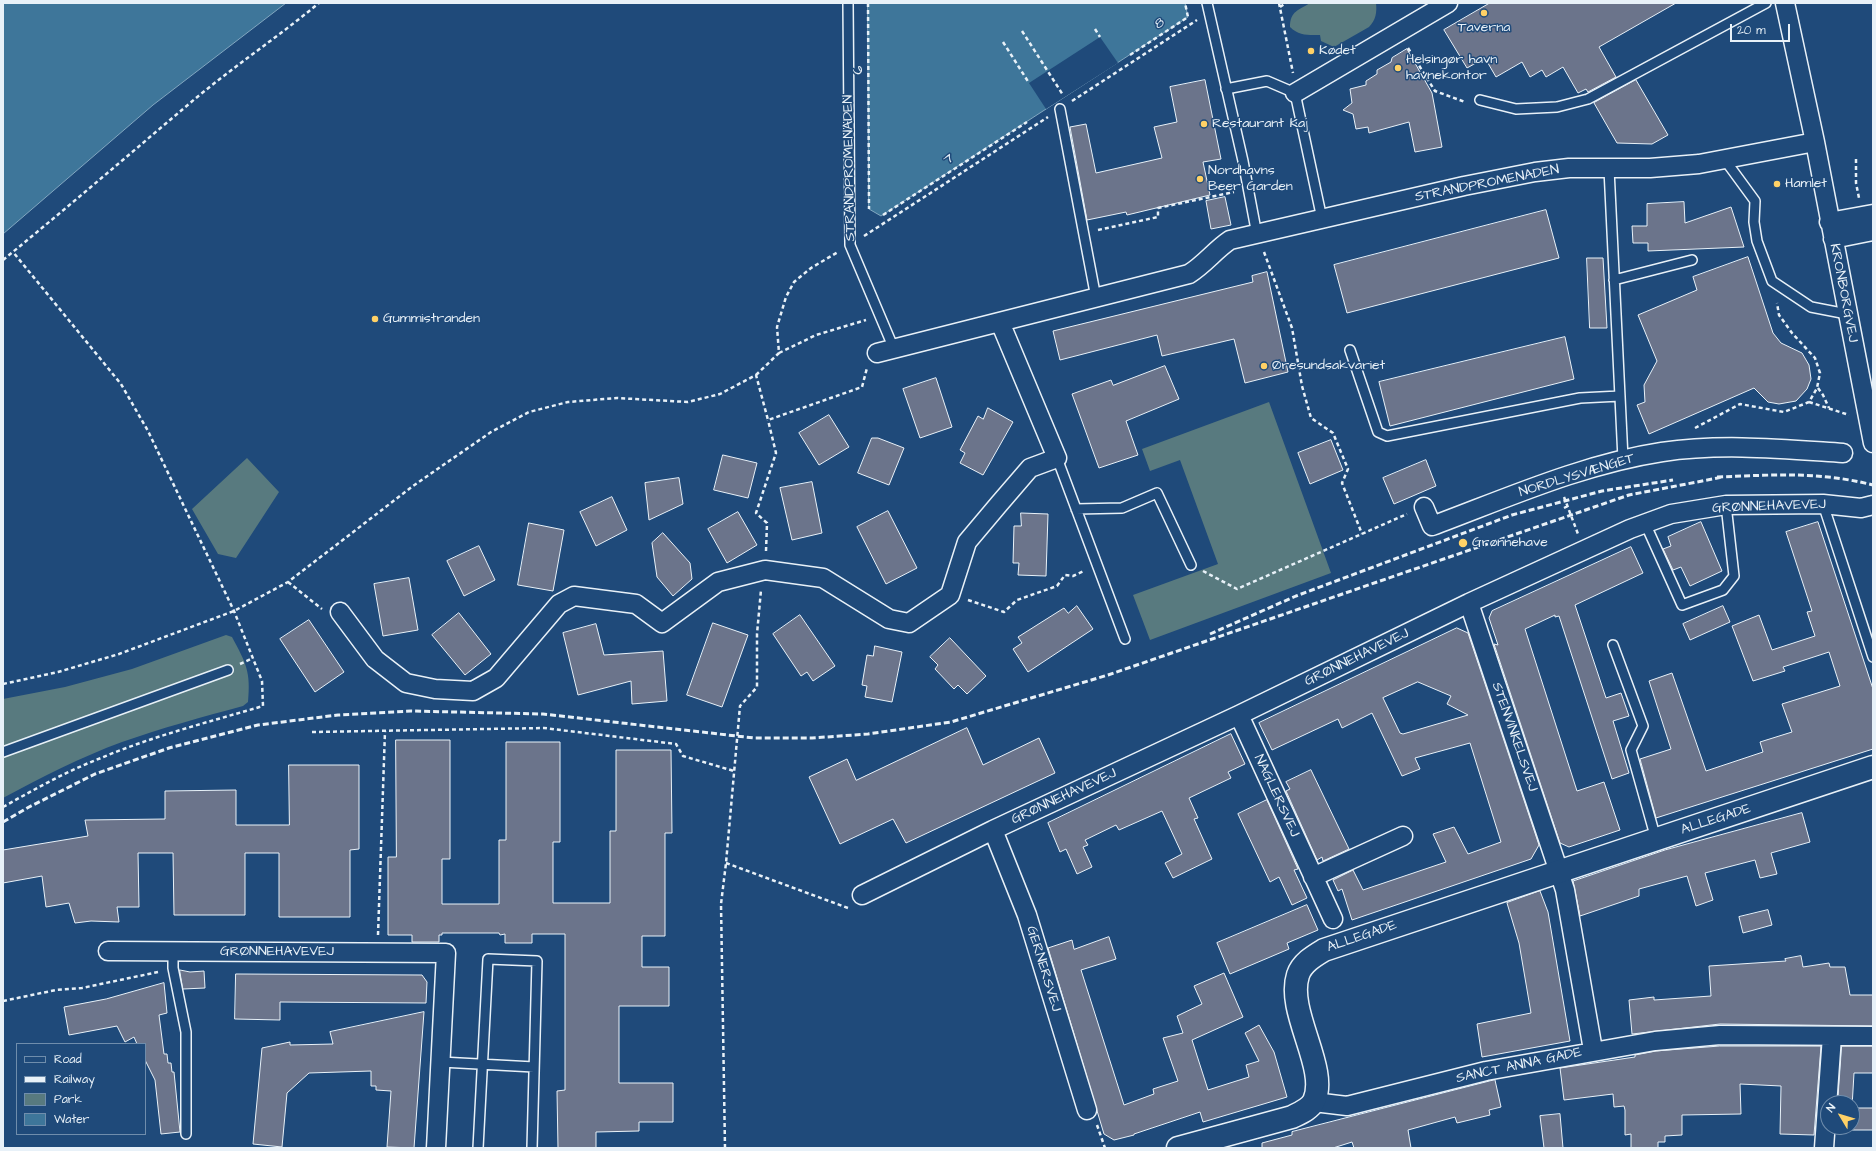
<!DOCTYPE html>
<html>
<head>
<meta charset="utf-8">
<style>
  body { margin:0 }
  #map { position:relative; width:1876px; height:1151px; overflow:hidden; background:#1f4a7a; font-family:"Architects Daughter",sans-serif }
  canvas { display:block }
  .frame { position:absolute; inset:0; border:4px solid #e8f1f8; pointer-events:none }
  .legend { position:absolute; left:16px; top:1043px; width:130px; height:92px; box-sizing:border-box; background:#1f4a7a; border:1px solid #6f8dac; margin:0; padding:5px 7px; list-style:none; font-size:12px; color:#e8f1f8 }
  .legend li { display:flex; align-items:center; gap:8px; height:20px }
  .legend b { width:20px; border:1px solid #6f8dac }
  .north { position:absolute; left:1820px; top:1095px; width:40px; height:40px; box-sizing:border-box; background:#1f4a7a; border:1px solid #6f8dac; border-radius:50%; rotate:308deg; font-size:11px; font-weight:700; line-height:16px; text-align:center; color:#e8f1f8 }
  .north::after { content:''; display:block; margin:auto; width:14px; height:18px; background:#ffd166; clip-path:polygon(50% 0,100% 100%,50% 72%,0 100%) }
  .scale { position:absolute; left:1730px; top:24px; width:60px; height:18px; box-sizing:border-box; border:2px solid #e8f1f8; border-top:0; padding-left:5px; font-size:12px; line-height:14px; white-space:nowrap; color:#e8f1f8; -webkit-text-stroke:3px #1f4a7a; paint-order:stroke }
</style>
</head>
<body>
<div id="map">
<canvas width="1876" height="1151"></canvas>
<div class="frame"></div>
<ul class="legend">
<li><b style="height:5px;background:#1f4a7a"></b>Road</li>
<li><b style="height:5px;background:#e8f1f8"></b>Railway</li>
<li><b style="height:11px;background:#587a7f"></b>Park</li>
<li><b style="height:11px;background:#3e769a"></b>Water</li>
</ul>
<div class="north">N</div>
<div class="scale">20 m</div>
</div>
<script>
const c = document.querySelector('canvas').getContext('2d');
c.lineJoin = 'round';
function paint(path, color) { c.fillStyle = color; c.fill(path, 'evenodd'); }
function strokePath(path, color, width, dash) { c.strokeStyle = color; c.lineWidth = width; c.lineCap = dash ? 'butt' : 'round'; c.setLineDash(dash || []); c.stroke(path); }
function write(font, color, halo, rows, align = 'center') {
  c.font = font + ' "Architects Daughter",sans-serif'; c.lineWidth = 3; c.setLineDash([]); c.textBaseline = 'middle'; c.strokeStyle = halo; c.fillStyle = color; for (const [text, x, y, turn = 0] of rows) {
    c.save(); c.translate(x, y); c.rotate((+turn || 0) * Math.PI / 180); c.textAlign = isNaN(turn) ? turn : align; if (halo) c.strokeText(text, 0, 0); c.fillText(text, 0, 0); c.restore();
  }
}
paint(new Path2D(`
  M 1310,3 L 1376,3 C 1377,12 1376,20 1369,27 L 1334,47 L 1321,41 L 1320,35 C 1308,35 1299,36 1290,27 C 1290,11 1299,10 1310,3 Z
  M 1269,402 L 1331,573 L 1150,640 L 1133,595 L 1218,564 L 1180,460 L 1150,471 L 1142,449 Z
  M 247,458 L 279,492 L 236,558 L 218,554 L 192,509 Z
  M 226,635 L 232,637 C 246,663 251,672 248,702 L 243,706 C 202,717 162,728 122,742 C 81,757 42,777 3,798 L 3,699 L 65,687 L 132,669 Z`), '#587a7f');
const water = new Path2D(`
  M 3,3 L 286,3 L 153,105 L 3,234 Z
  M 868,3 L 1185,3 L 1188,17 L 881,216 L 869,209 Z`);
paint(water, '#3e769a');
strokePath(water, '#82a7c0', 1);
paint(new Path2D(`
  M 1100,37 L 1118,63 L 1046,109 L 1029,83 Z`), '#1f4a7a');
const building = new Path2D(`
  M 1490,3 L 1676,3 L 1599,47 L 1616,77 L 1588,92 L 1586,89 L 1578,93 L 1563,67 L 1546,77 L 1542,70 L 1530,77 L 1522,62 L 1496,77 L 1485,58 L 1467,68 L 1444,30 Z
  M 1407,49 L 1432,93 L 1442,147 L 1415,152 L 1409,122 L 1369,133 L 1368,127 L 1356,129 L 1353,114 L 1343,110 L 1352,103 L 1350,89 L 1366,85 L 1366,81 L 1377,74 L 1377,70 L 1391,62 L 1392,58 Z
  M 1205,80 L 1221,159 L 1203,162 L 1210,195 L 1127,215 L 1126,212 L 1087,220 L 1070,127 L 1086,124 L 1096,173 L 1162,158 L 1154,127 L 1177,122 L 1170,87 Z
  M 1636,80 L 1668,135 L 1652,144 L 1617,143 L 1594,103 Z
  M 1225,197 L 1231,225 L 1211,229 L 1206,201 Z
  M 1684,202 L 1685,223 L 1731,207 L 1744,247 L 1648,251 L 1648,243 L 1633,243 L 1632,226 L 1647,226 L 1647,204 Z
  M 1546,210 L 1559,258 L 1347,313 L 1334,265 Z
  M 1748,257 L 1773,333 L 1781,343 L 1802,353 L 1809,365 L 1811,379 L 1807,389 L 1796,401 L 1779,404 L 1768,402 L 1754,388 L 1649,434 L 1637,405 L 1645,402 L 1644,385 L 1657,361 L 1638,315 L 1697,290 L 1693,277 Z
  M 1587,258 L 1603,258 L 1607,328 L 1590,328 Z
  M 1267,272 L 1288,372 L 1245,383 L 1234,339 L 1162,356 L 1157,335 L 1060,360 L 1053,331 L 1253,282 L 1252,276 Z
  M 1565,337 L 1574,379 L 1390,426 L 1379,382 Z
  M 1165,366 L 1179,399 L 1126,421 L 1138,455 L 1099,468 L 1072,394 L 1111,380 L 1113,385 Z
  M 936,378 L 952,427 L 920,438 L 903,389 Z
  M 988,408 L 1013,422 L 983,475 L 960,463 L 965,453 L 960,450 L 978,416 L 983,419 Z
  M 829,415 L 849,447 L 819,465 L 799,433 Z
  M 872,438 L 878,438 L 904,448 L 889,485 L 858,473 Z
  M 1331,440 L 1343,470 L 1310,484 L 1298,453 Z
  M 723,455 L 757,463 L 748,498 L 714,490 Z
  M 1426,460 L 1436,486 L 1394,504 L 1383,478 Z
  M 679,478 L 683,504 L 649,520 L 645,483 Z
  M 812,482 L 822,533 L 792,540 L 780,488 Z
  M 612,497 L 627,530 L 596,546 L 580,512 Z
  M 888,511 L 917,568 L 886,584 L 857,527 Z
  M 738,512 L 757,545 L 727,563 L 708,529 Z
  M 1021,513 L 1048,514 L 1046,576 L 1018,575 L 1019,563 L 1013,563 L 1014,526 L 1021,526 Z
  M 1701,522 L 1722,571 L 1690,586 L 1681,567 L 1673,570 L 1663,549 L 1671,546 L 1668,537 Z
  M 1818,522 L 1873,689 L 1873,749 L 1656,818 L 1640,759 L 1671,749 L 1649,681 L 1672,673 L 1706,771 L 1763,752 L 1760,742 L 1792,732 L 1782,704 L 1840,686 L 1829,652 L 1783,667 L 1785,671 L 1753,681 L 1732,626 L 1759,615 L 1772,650 L 1815,636 L 1807,612 L 1812,611 L 1786,532 Z
  M 529,523 L 564,530 L 553,591 L 518,585 Z
  M 663,533 L 690,563 L 692,579 L 673,596 L 657,577 L 652,543 Z
  M 479,546 L 495,580 L 464,596 L 447,561 Z
  M 1631,547 L 1643,573 L 1575,605 L 1606,698 L 1621,693 L 1629,716 L 1613,721 L 1629,773 L 1612,779 L 1559,616 L 1555,617 L 1555,615 L 1525,629 L 1577,791 L 1604,782 L 1620,830 L 1569,847 L 1560,843 L 1494,644 L 1498,645 L 1489,618 L 1492,611 Z
  M 409,578 L 418,630 L 383,636 L 374,584 Z
  M 1077,606 L 1093,629 L 1028,672 L 1013,649 L 1022,643 L 1018,637 L 1064,608 L 1068,613 Z
  M 1723,606 L 1730,622 L 1690,640 L 1683,624 Z
  M 459,613 L 491,654 L 465,675 L 432,635 Z
  M 800,615 L 835,666 L 813,681 L 807,672 L 801,676 L 773,634 Z
  M 309,620 L 344,672 L 315,692 L 280,639 Z
  M 713,623 L 748,635 L 722,707 L 687,695 Z
  M 596,624 L 604,655 L 663,651 L 667,701 L 632,704 L 631,681 L 578,695 L 563,633 Z
  M 1457,628 L 1468,633 L 1539,845 L 1531,859 L 1352,920 L 1342,889 L 1338,891 L 1333,880 L 1353,870 L 1363,890 L 1446,862 L 1433,834 L 1454,827 L 1468,854 L 1501,842 L 1470,743 L 1415,758 L 1420,769 L 1402,776 L 1372,713 L 1342,728 L 1338,719 L 1272,750 L 1259,723 ZM 1418,682 L 1451,696 L 1447,704 L 1468,715 L 1403,734 L 1400,733 L 1383,698 Z
  M 950,638 L 986,676 L 967,694 L 958,685 L 954,689 L 935,669 L 938,665 L 930,657 Z
  M 875,646 L 902,652 L 892,702 L 865,697 L 867,686 L 862,685 L 867,655 L 873,656 Z
  M 967,728 L 983,765 L 1039,738 L 1055,773 L 906,843 L 893,819 L 840,844 L 809,777 L 847,759 L 856,780 Z
  M 1231,734 L 1245,764 L 1228,772 L 1231,778 L 1189,798 L 1198,818 L 1194,819 L 1212,859 L 1173,878 L 1165,863 L 1182,854 L 1162,811 L 1119,830 L 1116,825 L 1085,840 L 1088,845 L 1083,847 L 1092,867 L 1077,874 L 1066,849 L 1060,852 L 1048,823 Z
  M 396,740 L 450,740 L 450,859 L 442,859 L 442,904 L 499,904 L 499,840 L 506,840 L 506,742 L 560,742 L 560,842 L 553,842 L 553,903 L 610,903 L 610,831 L 616,831 L 616,750 L 671,750 L 672,833 L 665,833 L 665,936 L 642,936 L 642,967 L 669,967 L 669,1006 L 619,1006 L 619,1083 L 673,1083 L 673,1122 L 639,1122 L 639,1131 L 596,1132 L 596,1148 L 558,1148 L 557,1091 L 565,1090 L 565,934 L 532,934 L 532,943 L 505,943 L 505,934 L 500,935 L 499,933 L 442,933 L 442,935 L 439,935 L 439,942 L 412,942 L 412,935 L 388,935 L 388,857 L 396,857 Z
  M 289,765 L 359,765 L 359,849 L 350,850 L 350,917 L 279,917 L 279,853 L 245,853 L 245,915 L 174,915 L 173,853 L 138,853 L 139,907 L 117,907 L 119,922 L 91,921 L 75,923 L 69,903 L 46,907 L 42,876 L 3,883 L 3,850 L 88,836 L 85,820 L 165,819 L 165,791 L 236,790 L 236,825 L 289,825 Z
  M 1311,770 L 1349,849 L 1323,861 L 1322,857 L 1317,860 L 1286,791 L 1290,789 L 1286,782 Z
  M 1267,800 L 1298,869 L 1294,870 L 1307,898 L 1292,905 L 1279,877 L 1270,882 L 1238,814 Z
  M 1802,813 L 1810,842 L 1771,853 L 1777,874 L 1760,878 L 1755,860 L 1705,873 L 1713,900 L 1696,906 L 1687,876 L 1639,889 L 1639,896 L 1580,916 L 1573,881 L 1665,850 Z
  M 1540,891 L 1548,912 L 1570,1041 L 1482,1057 L 1477,1024 L 1531,1013 L 1519,943 L 1507,903 Z
  M 1307,905 L 1318,930 L 1287,943 L 1289,949 L 1230,974 L 1217,943 Z
  M 1768,910 L 1772,925 L 1743,933 L 1739,917 Z
  M 1109,937 L 1116,959 L 1081,970 L 1124,1105 L 1154,1094 L 1153,1089 L 1178,1081 L 1163,1038 L 1183,1033 L 1177,1016 L 1202,1004 L 1194,986 L 1224,973 L 1243,1017 L 1192,1040 L 1208,1090 L 1249,1077 L 1246,1065 L 1259,1061 L 1245,1033 L 1259,1025 L 1274,1052 L 1287,1097 L 1203,1122 L 1200,1112 L 1134,1134 L 1134,1135 L 1114,1140 L 1104,1134 L 1048,948 L 1072,940 L 1074,949 Z
  M 1801,956 L 1803,967 L 1829,963 L 1830,967 L 1845,967 L 1850,995 L 1873,995 L 1873,1026 L 1720,1024 L 1632,1034 L 1629,1000 L 1654,997 L 1654,1000 L 1711,996 L 1709,966 L 1786,961 L 1785,959 Z
  M 180,970 L 190,972 L 204,971 L 205,988 L 183,989 Z
  M 236,974 L 422,975 L 427,982 L 426,1003 L 280,1002 L 280,1020 L 235,1019 Z
  M 164,983 L 167,1013 L 159,1015 L 164,1054 L 167,1054 L 168,1063 L 171,1063 L 172,1072 L 174,1072 L 180,1132 L 161,1134 L 155,1080 L 145,1060 L 145,1044 L 137,1044 L 134,1037 L 125,1042 L 117,1026 L 69,1035 L 64,1007 L 106,999 Z
  M 424,1012 L 414,1148 L 387,1147 L 391,1091 L 376,1090 L 376,1086 L 371,1086 L 371,1071 L 309,1073 L 287,1093 L 282,1147 L 253,1144 L 262,1048 L 290,1042 L 290,1045 L 333,1044 L 330,1032 Z
  M 1720,1046 L 1821,1046 L 1814,1135 L 1780,1134 L 1781,1086 L 1740,1084 L 1741,1114 L 1682,1115 L 1682,1135 L 1665,1136 L 1665,1142 L 1658,1142 L 1658,1148 L 1631,1148 L 1631,1134 L 1625,1135 L 1625,1110 L 1624,1106 L 1614,1107 L 1613,1094 L 1564,1100 L 1560,1068 L 1635,1057 L 1635,1055 L 1656,1051 Z
  M 1842,1046 L 1873,1046 L 1873,1073 L 1854,1073 L 1852,1107 L 1852,1103 L 1838,1103 Z
  M 1495,1080 L 1501,1107 L 1489,1110 L 1490,1115 L 1457,1123 L 1455,1117 L 1408,1130 L 1411,1148 L 1354,1148 L 1352,1142 L 1333,1148 L 1262,1148 L 1262,1143 L 1292,1135 L 1292,1132 Z
  M 1852,1108 L 1873,1108 L 1873,1130 L 1836,1130 L 1836,1127 L 1852,1127 Z
  M 1560,1114 L 1563,1148 L 1544,1148 L 1540,1116 Z`);
paint(building, '#6b748b');
strokePath(building, '#e8f1f8', 1);
const lane = new Path2D(`
  M 848,3 L 850,245 L 894,349
  M 1207,3 L 1243,161 L 1257,235
  M 1226,89 L 1267,81 L 1295,93 L 1322,219
  M 1480,100 L 1516,109 L 1557,107 L 1588,99 L 1766,3
  M 1060,109 L 1096,298
  M 1725,160 L 1755,201 L 1754,222 L 1757,241 L 1772,281 L 1811,307 L 1847,314
  M 1609,169 L 1623,459
  M 1614,280 L 1692,260
  M 1350,350 L 1378,432 L 1387,436 L 1580,398 L 1620,396
  M 1057,458 L 1125,639
  M 1823,504 L 1873,657
  M 1076,509 L 1122,508 L 1157,493 L 1191,565
  M 1645,523 L 1682,605 L 1723,590 L 1734,576 L 1726,505
  M 1613,645 L 1643,726 L 1631,750 L 1656,839
  M 3,752 L 228,670
  M 173,951 L 173,968 L 186,1032 L 186,1134
  M 441,1062 L 534,1067
  M 478,1148 L 488,959 L 537,961 L 532,1148`);
const street = new Path2D(`
  M 1785,3 L 1815,142 L 1873,443
  M 1295,93 L 1448,3
  M 1829,222 L 1873,214
  M 1833,239 L 1873,231
  M 877,353 L 1189,274 C 1205,264 1215,250 1230,240 L 1464,186 L 1535,172 L 1569,168 L 1650,168 L 1699,164 L 1815,142
  M 1424,507 L 1432,526 C 1507,498 1583,464 1662,452 C 1722,443 1783,449 1843,453
  M 1469,603 L 1565,890 L 1593,1050
  M 340,612 L 375,659 L 406,683 L 435,689 L 473,691 L 496,678 L 559,604 L 574,596 L 636,604 L 662,623 L 718,582 L 765,570 L 823,578 L 889,619 L 909,623 L 950,595 L 967,542 L 999,504 L 1030,468 L 1057,458 L 1000,322
  M 1239,715 L 1333,919
  M 993,830 L 1027,915 L 1087,1110
  M 1313,877 L 1403,836
  M 862,895 L 993,830 L 1239,715 L 1469,603 L 1630,529 L 1671,514 L 1726,505 L 1823,504 L 1861,508 L 1873,505
  M 108,951 L 446,953 L 436,1148
  M 1314,1102 L 1347,1106 L 1486,1071 L 1655,1041 L 1720,1035 L 1873,1036
  M 1824,1148 L 1832,1036`);
const secondary = new Path2D(`
  M 1178,1148 L 1292,1117 C 1300,1113 1310,1109 1314,1101 C 1329,1068 1286,1012 1298,975 C 1302,963 1314,956 1324,950 L 1873,767`);
strokePath(lane, '#e8f1f8', 12);
strokePath(street, '#e8f1f8', 21);
strokePath(secondary, '#e8f1f8', 25);
strokePath(new Path2D(`
  M 868,3 L 869,209
  M 1279,3 L 1293,73
  M 1280,7 L 1286,3
  M 1095,29 L 1100,37
  M 1022,31 L 1063,95
  M 1003,42 L 1029,83
  M 1408,48 L 1435,91 L 1465,102
  M 1130,55 L 1188,17 L 1185,3
  M 1072,101 L 1197,20
  M 1856,159 L 1856,183 L 1859,198
  M 883,215 L 1027,122
  M 1098,230 L 1158,217 L 1158,208 L 1234,192
  M 864,236 L 1048,117
  M 1264,252 L 1292,328 L 1302,386 L 1311,418 L 1333,433 L 1348,469 L 1342,483 L 1362,534
  M 3,260 C 68,207 132,152 196,98 C 236,65 279,36 319,3
  M 779,353 L 816,335 L 866,320
  M 756,375 L 779,353 L 777,327 L 786,297 L 794,282 L 811,268 L 838,252
  M 1818,388 L 1823,395 L 1829,408
  M 1809,402 L 1849,415
  M 1695,428 L 1740,404 L 1784,412 L 1809,402 L 1817,388 L 1820,373 L 1815,358 L 1792,333 L 1779,315 L 1777,303
  M 1564,497 L 1578,534
  M 1564,508 L 1568,506
  M 766,551 L 767,523 L 756,513 L 776,453 L 768,420
  M 1203,571 L 1237,589 L 1407,514
  M 288,582 L 322,609
  M 968,600 L 1004,612 L 1017,600 L 1057,586 L 1065,575 L 1073,576 L 1084,571
  M 240,664 L 253,658
  M 3,684 L 58,672 L 119,654 L 234,611 L 288,582 L 413,486 L 491,432 L 529,412 L 568,402 L 617,398 L 688,402 L 720,394 L 756,375 L 768,420 L 862,387 L 867,368
  M 312,732 L 544,728 L 676,744 L 683,756 L 734,771
  M 3,807 C 35,789 67,771 101,758 C 153,736 209,722 263,706 L 262,681 L 234,611 L 148,431 L 121,384 L 13,252
  M 726,863 L 848,908
  M 378,935 L 385,731
  M 3,1001 L 56,990 L 82,988 L 158,972
  M 1097,1125 L 1105,1148
  M 725,1148 L 721,904 L 726,863 L 740,706 L 757,687 L 757,634 L 761,590`), '#e8f1f8', 2.5, [4, 3]);
strokePath(lane, '#1f4a7a', 9);
strokePath(street, '#1f4a7a', 18);
strokePath(secondary, '#1f4a7a', 22);
strokePath(new Path2D(`
  M 1717,477 C 1774,475 1817,471 1873,485
  M 1210,634 L 1296,596 L 1512,515 L 1602,491 L 1673,480
  M 3,822 L 29,807 L 95,774 L 169,748 L 258,725 L 338,715 L 411,711 L 543,714 L 754,738 L 812,738 L 868,734 L 951,722 L 1108,675 L 1629,495 L 1723,477`), '#e8f1f8', 3, [6, 3]);
for (const [x, y, r, color] of [
  [1484,13,4,"#ffd166"],
  [1311,51,4,"#ffd166"],
  [1398,68,4,"#ffd166"],
  [1204,124,4,"#ffd166"],
  [1200,179,4,"#ffd166"],
  [1777,184,4,"#ffd166"],
  [375,319,4,"#ffd166"],
  [1264,366,4,"#ffd166"],
  [1463,543,5,"#ffd166"]
]) { const dot = new Path2D(); dot.arc(x, y, r, 0, 2 * Math.PI); c.fillStyle = color; c.fill(dot); strokePath(dot, '#1f4a7a', 1.5); }
write('14px', '#e8f1f8', '#1f4a7a', [
  ["8",1160,24,-33],
  ["6",859,70,-90],
  ["7",949,160,-33],
  ["STRANDPROMENADEN",850,168,-91],
  ["STRANDPROMENADEN",1487,184,-11],
  ["KRONBORGVEJ",1843,293,79],
  ["NORDLYSVÆNGET",1577,476,-17],
  ["GRØNNEHAVEVEJ",1769,507,-2],
  ["GRØNNEHAVEVEJ",1357,658,-26],
  ["STENVINKELSVEJ",1514,737,71],
  ["NAGLERSVEJ",1276,796,65],
  ["GRØNNEHAVEVEJ",1064,797,-25],
  ["ALLEGADE",1716,820,-18],
  ["ALLEGADE",1362,937,-19],
  ["GRØNNEHAVEVEJ",277,952],
  ["GERNERSVEJ",1043,969,73],
  ["SANCT ANNA GADE",1519,1066,-12]
]);
write('14px', '#e8f1f8', '#1f4a7a', [
  ["Taverna",1484,28,"center"],
  ["Kødet",1319,51],
  ["Helsingør havn",1406,60],
  ["havnekontor",1406,76],
  ["Restaurant Kaj",1212,124],
  ["Nordhavns",1208,171],
  ["Beer Garden",1208,187],
  ["Hamlet",1785,184],
  ["Gummistranden",383,319],
  ["Øresundsakvariet",1272,366],
  ["Grønnehave",1472,543]
], 'left');
</script>
</body>
</html>
